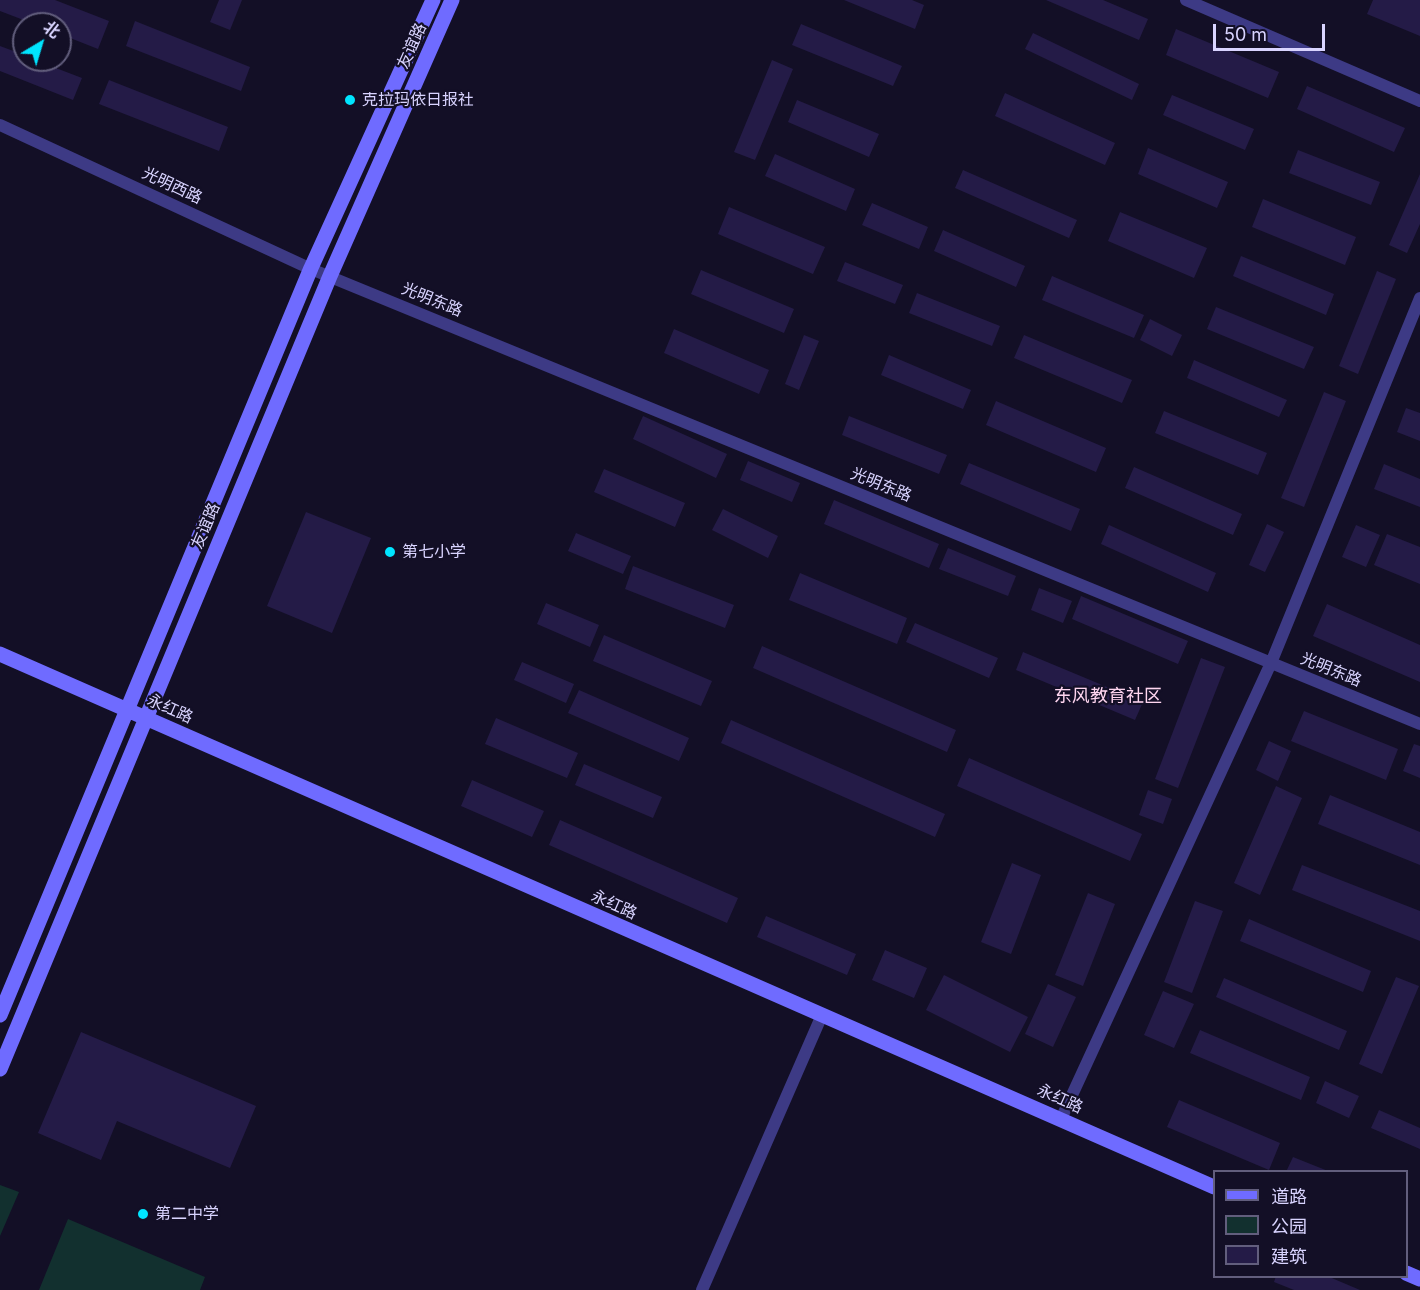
<!DOCTYPE html>
<html>
<head>
<meta charset="utf-8">
<style>
  body { margin:0 }
  #map { position:relative; width:1420px; height:1290px; overflow:hidden; background:#130f26; font-family:Inter,"Noto Sans SC",sans-serif }
  canvas { display:block }
  .legend { position:absolute; left:1213px; top:1170px; width:195px; height:108px; box-sizing:border-box; background:#130f26; border:2px solid #625e7d; margin:0; padding:8px 10px; list-style:none; font-size:18px; color:#d9d4ff }
  .legend li { display:flex; align-items:center; gap:12px; height:30px }
  .legend b { width:30px; border:2px solid #625e7d }
  .north { position:absolute; left:12px; top:12px; width:60px; height:60px; box-sizing:border-box; background:#130f26; border:2px solid #625e7d; border-radius:50%; rotate:38deg; font-size:16px; font-weight:700; line-height:24px; text-align:center; color:#d9d4ff }
  .north::after { content:''; display:block; margin:auto; width:21px; height:27px; background:#00e5ff; clip-path:polygon(50% 0,100% 100%,50% 72%,0 100%) }
  .scale { position:absolute; left:1213px; top:24px; width:112px; height:27px; box-sizing:border-box; border:3px solid #d9d4ff; border-top:0; padding-left:8px; font-size:18px; line-height:21px; white-space:nowrap; color:#d9d4ff; -webkit-text-stroke:4px #130f26; paint-order:stroke }
</style>
</head>
<body>
<div id="map">
<canvas width="1420" height="1290"></canvas>
<ul class="legend">
<li><b style="height:8px;background:#6f6bff"></b>道路</li>
<li><b style="height:16px;background:#12302f"></b>公园</li>
<li><b style="height:16px;background:#241b47"></b>建筑</li>
</ul>
<div class="north">北</div>
<div class="scale">50 m</div>
</div>
<script>
const c = document.querySelector('canvas').getContext('2d');
c.lineJoin = 'round';
function paint(path, color) { c.fillStyle = color; c.fill(path, 'evenodd'); }
function strokePath(path, color, width, dash) { c.strokeStyle = color; c.lineWidth = width; c.lineCap = dash ? 'butt' : 'round'; c.setLineDash(dash || []); c.stroke(path); }
function write(font, color, halo, rows, align = 'center') {
  c.font = font + ' Inter,"Noto Sans SC",sans-serif'; c.lineWidth = 4.5; c.setLineDash([]); c.textBaseline = 'middle'; c.strokeStyle = halo; c.fillStyle = color; for (const [text, x, y, turn = 0] of rows) {
    c.save(); c.translate(x, y); c.rotate((+turn || 0) * Math.PI / 180); c.textAlign = isNaN(turn) ? turn : align; if (halo) c.strokeText(text, 0, 0); c.fillText(text, 0, 0); c.restore();
  }
}
paint(new Path2D(`
  M 0,1185 L 19,1192 L 0,1236 Z
  M 68,1219 L 205,1277 L 200,1290 L 39,1290 Z`), '#12302f');
paint(new Path2D(`
  M 0,0 L 55,0 L 109,21 L 98,49 L 60,34 L 60,24 L 34,24 L 0,11 Z
  M 219,0 L 242,0 L 230,30 L 210,22 Z
  M 844,0 L 912,0 L 924,5 L 915,29 Z
  M 1046,0 L 1103,0 L 1148,19 L 1139,40 Z
  M 1373,0 L 1420,0 L 1420,36 L 1367,14 Z
  M 135,21 L 250,67 L 241,91 L 126,46 Z
  M 801,24 L 902,66 L 893,86 L 792,45 Z
  M 1176,29 L 1279,72 L 1268,98 L 1166,55 Z
  M 1033,33 L 1139,84 L 1132,100 L 1025,49 Z
  M 0,46 L 24,55 L 24,60 L 35,60 L 82,78 L 73,100 L 0,71 Z
  M 772,60 L 793,69 L 755,160 L 734,152 Z
  M 109,80 L 228,127 L 219,151 L 99,104 Z
  M 1307,86 L 1405,128 L 1394,152 L 1297,109 Z
  M 1005,93 L 1115,143 L 1105,165 L 995,116 Z
  M 1172,95 L 1254,129 L 1245,150 L 1163,115 Z
  M 797,100 L 879,134 L 869,157 L 788,122 Z
  M 1148,148 L 1228,182 L 1217,208 L 1138,174 Z
  M 1298,150 L 1380,182 L 1371,205 L 1289,173 Z
  M 775,154 L 855,189 L 846,211 L 765,176 Z
  M 963,170 L 1077,220 L 1069,238 L 955,188 Z
  M 1420,174 L 1420,224 L 1407,253 L 1389,245 Z
  M 1263,199 L 1356,237 L 1345,265 L 1252,227 Z
  M 872,203 L 928,227 L 919,249 L 862,225 Z
  M 729,207 L 825,247 L 813,274 L 718,234 Z
  M 1120,212 L 1207,248 L 1194,278 L 1108,241 Z
  M 943,230 L 1025,266 L 1016,287 L 934,251 Z
  M 1241,256 L 1334,294 L 1326,315 L 1233,276 Z
  M 845,262 L 903,285 L 895,304 L 837,281 Z
  M 701,270 L 794,309 L 784,333 L 691,294 Z
  M 1377,271 L 1396,279 L 1358,374 L 1339,366 Z
  M 1052,276 L 1144,315 L 1134,338 L 1042,300 Z
  M 917,293 L 1000,326 L 992,346 L 909,313 Z
  M 1216,307 L 1314,347 L 1304,369 L 1207,329 Z
  M 1150,319 L 1182,335 L 1172,356 L 1140,340 Z
  M 674,329 L 769,370 L 759,394 L 664,353 Z
  M 804,335 L 819,341 L 799,390 L 785,384 Z
  M 1024,335 L 1132,380 L 1122,403 L 1014,358 Z
  M 889,355 L 971,390 L 963,409 L 881,375 Z
  M 1194,360 L 1287,400 L 1279,417 L 1187,378 Z
  M 1324,392 L 1346,401 L 1304,507 L 1281,498 Z
  M 996,401 L 1106,448 L 1096,472 L 986,425 Z
  M 1406,408 L 1420,413 L 1420,441 L 1397,432 Z
  M 1164,411 L 1267,453 L 1258,475 L 1155,433 Z
  M 643,416 L 727,454 L 716,478 L 633,439 Z
  M 849,416 L 947,455 L 939,474 L 842,435 Z
  M 748,461 L 800,483 L 792,502 L 740,480 Z
  M 969,463 L 1080,509 L 1071,531 L 960,484 Z
  M 1384,464 L 1420,479 L 1420,507 L 1374,489 Z
  M 1134,467 L 1242,514 L 1233,535 L 1125,488 Z
  M 604,469 L 685,503 L 675,527 L 594,492 Z
  M 834,500 L 939,544 L 929,568 L 824,524 Z
  M 723,509 L 778,536 L 768,558 L 712,530 Z
  M 306,512 L 371,538 L 332,633 L 267,606 Z
  M 1267,524 L 1284,532 L 1265,572 L 1249,565 Z
  M 1109,525 L 1216,573 L 1208,592 L 1101,544 Z
  M 1356,525 L 1380,535 L 1366,567 L 1342,557 Z
  M 576,533 L 631,556 L 623,574 L 568,551 Z
  M 1387,534 L 1420,547 L 1420,584 L 1374,565 Z
  M 948,548 L 1016,576 L 1008,596 L 939,569 Z
  M 633,566 L 734,605 L 725,628 L 625,589 Z
  M 800,573 L 907,618 L 897,644 L 789,600 Z
  M 1039,588 L 1072,601 L 1063,623 L 1031,610 Z
  M 1081,596 L 1188,641 L 1178,664 L 1072,619 Z
  M 546,603 L 599,625 L 590,647 L 537,624 Z
  M 1327,604 L 1420,645 L 1420,682 L 1313,636 Z
  M 915,623 L 998,658 L 989,678 L 906,642 Z
  M 604,635 L 712,681 L 701,706 L 593,661 Z
  M 762,646 L 956,730 L 947,752 L 753,668 Z
  M 1023,652 L 1143,702 L 1135,720 L 1016,670 Z
  M 1201,658 L 1225,667 L 1178,788 L 1155,779 Z
  M 522,662 L 574,684 L 566,703 L 514,680 Z
  M 579,690 L 689,738 L 679,761 L 568,713 Z
  M 1304,711 L 1398,749 L 1386,780 L 1291,741 Z
  M 496,718 L 578,753 L 567,778 L 485,744 Z
  M 731,720 L 945,814 L 935,837 L 721,743 Z
  M 1269,741 L 1291,751 L 1278,781 L 1256,770 Z
  M 1414,744 L 1420,746 L 1420,778 L 1403,771 Z
  M 969,758 L 1142,834 L 1130,861 L 957,786 Z
  M 584,764 L 662,797 L 653,818 L 575,785 Z
  M 472,780 L 544,811 L 532,837 L 461,806 Z
  M 1276,786 L 1302,798 L 1260,895 L 1234,883 Z
  M 1148,790 L 1172,799 L 1163,824 L 1139,815 Z
  M 1330,795 L 1420,832 L 1420,865 L 1318,824 Z
  M 560,820 L 738,898 L 727,923 L 549,845 Z
  M 1012,863 L 1041,875 L 1011,954 L 981,942 Z
  M 1302,865 L 1420,911 L 1420,941 L 1292,890 Z
  M 1088,893 L 1115,904 L 1083,986 L 1055,975 Z
  M 1195,901 L 1223,911 L 1192,993 L 1164,982 Z
  M 766,916 L 856,954 L 847,975 L 757,937 Z
  M 1249,919 L 1371,971 L 1363,992 L 1240,941 Z
  M 885,950 L 927,968 L 914,998 L 872,980 Z
  M 944,975 L 1028,1017 L 1010,1052 L 926,1010 Z
  M 1396,977 L 1419,986 L 1382,1074 L 1359,1064 Z
  M 1224,978 L 1347,1031 L 1339,1050 L 1216,997 Z
  M 1048,984 L 1076,997 L 1053,1047 L 1025,1034 Z
  M 1163,991 L 1194,1004 L 1174,1048 L 1144,1035 Z
  M 1200,1030 L 1310,1077 L 1301,1100 L 1190,1053 Z
  M 81,1032 L 256,1106 L 230,1168 L 117,1121 L 101,1160 L 38,1133 Z
  M 1325,1081 L 1359,1096 L 1349,1118 L 1316,1103 Z
  M 1179,1100 L 1280,1143 L 1269,1170 L 1167,1127 Z
  M 1379,1110 L 1420,1128 L 1420,1149 L 1371,1128 Z
  M 1293,1157 L 1328,1171 L 1328,1172 L 1286,1172 Z
  M 1276,1276 L 1327,1276 L 1360,1290 L 1294,1290 L 1274,1282 Z`), '#241b47');
strokePath(new Path2D(`
  M 1186,0 L 1420,101
  M 0,125 L 311,269 L 1420,724
  M 1061,1119 L 1271,663 L 1420,298
  M 702,1290 L 822,1015`), '#3d3a85', 12);
strokePath(new Path2D(`
  M 0,654 L 1214,1187
  M 0,1015 L 311,268 L 433,0
  M 0,1069 L 330,276 L 452,0
  M 1406,1273 L 1420,1279`), '#6f6bff', 15);
for (const [x, y, r, color] of [
  [350,100,6,"#00e5ff"],
  [390,552,6,"#00e5ff"],
  [143,1214,6,"#00e5ff"]
]) { const dot = new Path2D(); dot.arc(x, y, r, 0, 2 * Math.PI); c.fillStyle = color; c.fill(dot); strokePath(dot, '#130f26', 2); }
write('16px', '#d9d4ff', '#130f26', [
  ["友谊路",412,46,-66],
  ["光明西路",172,186,25],
  ["光明东路",432,300,22],
  ["光明东路",881,485,22],
  ["友谊路",206,526,-67],
  ["光明东路",1331,670,22],
  ["永红路",170,709,24],
  ["永红路",614,905,24],
  ["永红路",1060,1099,24]
]);
write('16px', '#d9d4ff', '#130f26', [
  ["克拉玛依日报社",362,100],
  ["第七小学",402,552],
  ["第二中学",155,1214]
], 'left');
write('18px', '#ffd6f0', '#130f26', [
  ["东风教育社区",1108,697]
]);
</script>
</body>
</html>
